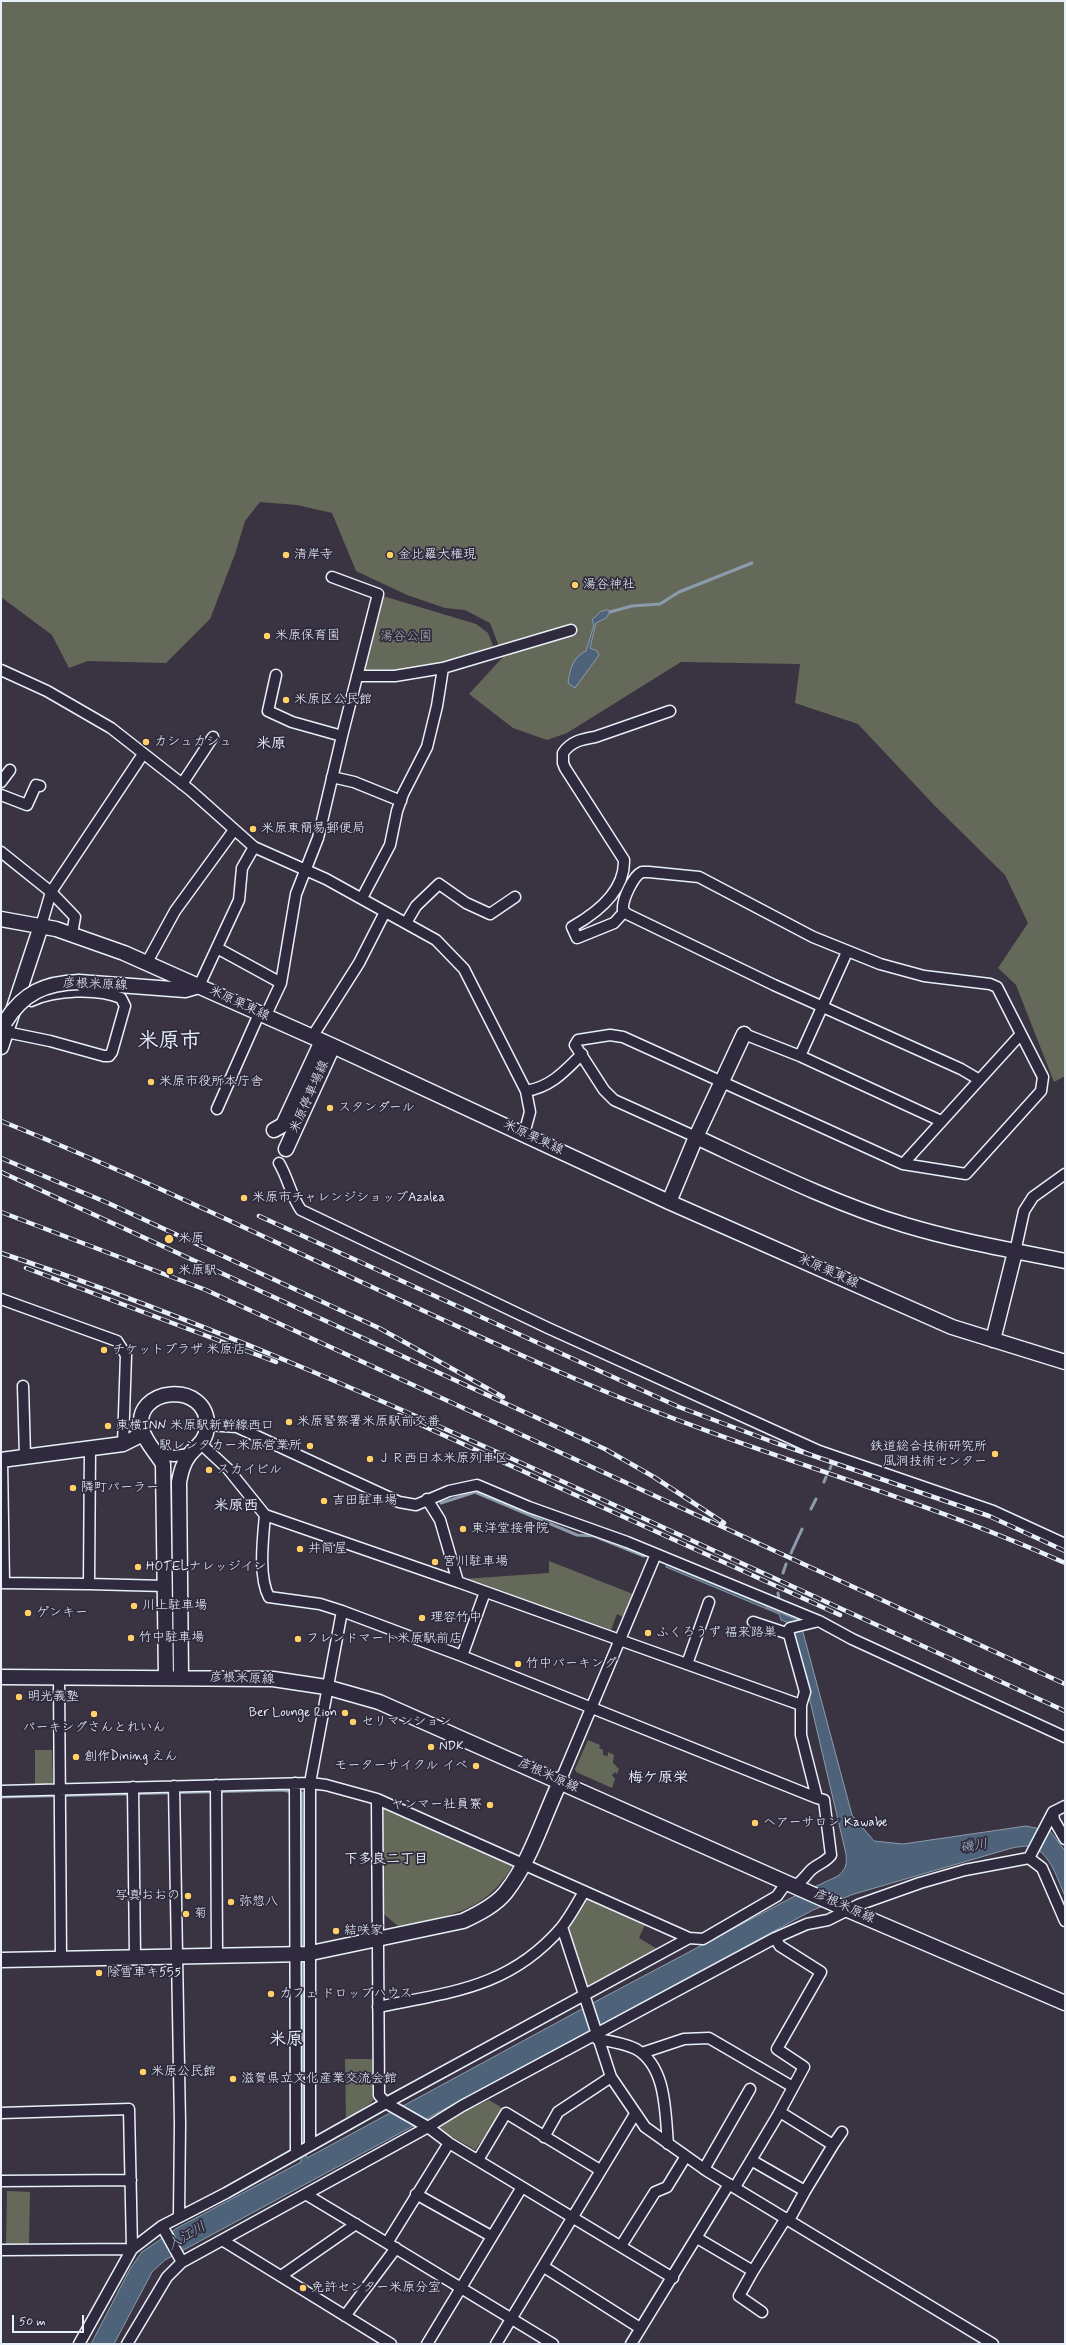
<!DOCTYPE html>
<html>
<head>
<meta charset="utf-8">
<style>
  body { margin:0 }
  #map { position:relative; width:1066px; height:2345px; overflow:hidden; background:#3a3342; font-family:Mynerve,sans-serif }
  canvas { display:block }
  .frame { position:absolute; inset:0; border:2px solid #e8f1f8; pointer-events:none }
  .scale { position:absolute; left:12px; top:2315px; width:72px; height:18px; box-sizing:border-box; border:2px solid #e8f1f8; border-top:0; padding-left:5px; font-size:12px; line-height:14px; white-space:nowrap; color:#e8f1f8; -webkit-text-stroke:3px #2f2a3d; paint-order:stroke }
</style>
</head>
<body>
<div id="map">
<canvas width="1066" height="2345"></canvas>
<div class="frame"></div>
<div class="scale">50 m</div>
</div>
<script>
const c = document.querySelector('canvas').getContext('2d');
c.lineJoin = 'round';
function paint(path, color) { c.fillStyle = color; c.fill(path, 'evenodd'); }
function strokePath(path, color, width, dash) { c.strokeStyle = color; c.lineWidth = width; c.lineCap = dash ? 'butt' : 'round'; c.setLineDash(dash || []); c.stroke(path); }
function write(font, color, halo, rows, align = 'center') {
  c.font = font + ' Mynerve,"Klee One",sans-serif'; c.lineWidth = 3.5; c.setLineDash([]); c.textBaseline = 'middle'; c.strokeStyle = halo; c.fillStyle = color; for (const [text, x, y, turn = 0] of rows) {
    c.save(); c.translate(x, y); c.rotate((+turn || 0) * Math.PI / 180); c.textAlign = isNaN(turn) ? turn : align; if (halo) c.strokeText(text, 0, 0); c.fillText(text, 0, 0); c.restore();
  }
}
paint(new Path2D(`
  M 1,1 L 1065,1 L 1065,1076 L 1054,1082 L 1016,985 L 998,968 L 1028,923 L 1005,875 L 934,805 L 858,724 L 795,703 L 800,664 L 681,662 L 567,733 L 547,740 L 513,728 L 469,694 L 503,657 L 490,623 L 465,610 L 445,608 L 407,595 L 356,571 L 332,513 L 297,505 L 260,502 L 245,521 L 235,554 L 210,619 L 166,663 L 88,661 L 69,668 L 52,635 L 1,597 Z
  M 383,596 L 476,624 L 488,633 L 493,646 C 452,660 411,675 368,672 L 365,669 Z
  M 549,1561 L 633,1594 L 623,1617 L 617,1614 L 611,1630 L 463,1579 L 549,1573 Z
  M 588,1740 L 600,1745 L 599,1748 L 603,1750 L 603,1755 L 608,1756 L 608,1752 L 614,1755 L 613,1763 L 619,1769 L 617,1774 L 615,1772 L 612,1775 L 615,1779 L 612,1788 L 576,1772 L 575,1769 Z
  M 35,1750 L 52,1750 L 53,1783 L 35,1786 Z
  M 386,1807 L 511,1864 L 512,1867 C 485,1913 445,1917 398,1926 L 380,1911 L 382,1809 Z
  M 588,1897 L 646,1922 L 639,1938 L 659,1950 L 586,1988 L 567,1930 L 585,1899 Z
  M 345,2059 L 375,2059 L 375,2098 L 371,2103 L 346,2119 Z
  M 489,2100 L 504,2109 L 475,2150 L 439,2129 L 442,2121 Z
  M 7,2191 L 30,2192 L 29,2246 L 6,2245 Z`), '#65695a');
const water = new Path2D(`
  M 608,610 L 610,612 L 606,618 L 596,623 L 590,648 L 597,651 L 599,655 L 575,688 L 568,683 C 570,669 573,657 586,651 L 594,625 L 592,620 L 600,612 Z
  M 668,1564 L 764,1604 L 766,1607 L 800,1621 L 852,1815 L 874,1841 L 903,1844 L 1026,1826 L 1050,1831 L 1065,1851 L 1065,1896 C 1057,1879 1051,1854 1032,1847 C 1026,1845 1018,1847 1012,1848 L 854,1894 L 813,1910 L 165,2260 L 152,2272 L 114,2344 L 91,2344 L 130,2269 L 142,2252 L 177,2228 L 301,2162 L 301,2156 L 306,2154 L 307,2158 L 606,1996 L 791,1898 L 838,1876 C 846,1869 847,1864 846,1854 L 792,1624 L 781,1620 L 779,1614 L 666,1567 Z`);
paint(water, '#4e6279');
strokePath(water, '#8c9bac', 1);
strokePath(new Path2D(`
  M 610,612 L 632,606 L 660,604 L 679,592 L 752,563
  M 830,1469 L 831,1466
  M 824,1482 L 826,1477
  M 441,1503 L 475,1492 L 577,1535 L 594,1536 L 644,1556
  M 811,1509 L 816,1499
  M 791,1553 L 802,1529
  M 783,1573 L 786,1564
  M 778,1593 L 779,1600
  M 1,1797 L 281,1790 L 302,1793 L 303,1950
  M 303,1957 L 304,2148`), '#8c9bac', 3);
const street = new Path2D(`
  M 443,668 L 571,630
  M 1,670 L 47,691 L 111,728 L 190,790 L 254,847 L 326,879 L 436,940 L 464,969 L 526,1091 L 530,1112 L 524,1134
  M 276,675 L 268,711 L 292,722 L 342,736
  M 357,676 L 395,676 L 443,668 L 437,706 L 427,747 L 403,794 L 397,811 L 390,845 L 362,898
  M 332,777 L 354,782 L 401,801
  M 1,782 L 10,770
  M 182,784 L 213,737
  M 1,795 L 27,805 L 36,785 L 40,786
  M 1,852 L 51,892 L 75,917 L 72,934
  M 624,912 L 614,923 L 577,938 L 572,927 C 597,913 625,892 624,860 L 565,768 L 563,763 L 563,753 C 571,741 583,739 595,737 L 670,711
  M 406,923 L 416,906 L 439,884 L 466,903 L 490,914 L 515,897
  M 41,926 L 51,892 L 143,754
  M 217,948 L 281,983
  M 146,964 L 175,911 L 234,830
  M 199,986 L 239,900 L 242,868 L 254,847
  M 265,1017 L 281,983 L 296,894 L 318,838 L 342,736 L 378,594 L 332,577
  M 6,1032 L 50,1041 L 104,1056 L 109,1056 L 112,1052 L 125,1006 L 121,998 C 97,988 55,990 31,1001
  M 744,1034 L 800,1056 L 941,1121
  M 312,1037 L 359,963 L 385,912
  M 800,1056 L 847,952
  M 978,1079 L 961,1069 L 774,985 L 627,914 L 623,910 C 622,900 633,876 642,872 L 649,872 L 699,877 L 813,937 L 880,964 L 924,976 L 990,984 L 997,987 L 1021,1034
  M 526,1091 C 551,1087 565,1071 582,1054
  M 217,1109 L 259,1014
  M 696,1137 L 614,1100 L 604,1090 L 575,1045 L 578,1040 L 610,1035 L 623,1037 L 903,1164 L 966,1174 L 1041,1091 L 1043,1077 L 1021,1034 L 903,1164
  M 279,1163 C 288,1178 291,1196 301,1210 L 548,1328 L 819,1451 L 993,1511 L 1065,1544
  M 1015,1252 L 1024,1211 L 1033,1197 L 1065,1174
  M 1,1299 L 117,1341 L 126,1355 L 123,1444
  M 23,1386 L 25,1456
  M 207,1425 L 237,1427 L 399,1502 L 416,1505 L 449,1491 L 477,1485 L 529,1507 L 627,1542 L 819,1621 L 852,1639 L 1065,1737
  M 201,1444 L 228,1469 L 265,1515 C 263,1538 258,1577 269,1597 L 320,1604 L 342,1611 L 310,1783 L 310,2145
  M 157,1454 L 174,1456 L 190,1454
  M 2,1460 L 4,1583
  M 427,1499 L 440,1520 L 458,1582 L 801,1705
  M 265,1515 L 458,1582
  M 1,1583 L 89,1584 L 90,1447
  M 89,1584 L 165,1586
  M 342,1611 L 462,1656 L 817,1798
  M 753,1622 L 789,1634
  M 462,1656 L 485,1592
  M 687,1664 L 709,1602
  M 59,1677 L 61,1959
  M 560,1782 L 656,1554
  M 295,1783 L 296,2152
  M 216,1785 L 217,1955
  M 174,1786 L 180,2124 L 179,2215
  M 133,1787 L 135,1958
  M 1,1791 L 310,1783 L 326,1785 L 377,1799 L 689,1938
  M 1053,1812 L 1054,1820 L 1065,1839
  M 1029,1858 L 1042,1868 L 1065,1921
  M 795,1886 C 803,1881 805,1876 811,1870 C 817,1864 825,1863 831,1855 L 824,1800 L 817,1798 L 801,1735 L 801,1705 L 805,1692 L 788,1631 L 790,1628 L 819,1621
  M 562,1927 L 611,2077 L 645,2127 L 707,2171 L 993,2344
  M 378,2007 C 451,1992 509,1988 561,1928 C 570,1917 577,1903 584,1892
  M 597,2039 C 610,2041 624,2043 636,2049 C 667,2067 665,2113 668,2144
  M 642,2053 L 684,2039 L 709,2038 L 793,2087
  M 780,2112 L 833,2145 L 805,2191
  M 1,2113 L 129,2109 L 132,2249 L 1,2250
  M 544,2137 L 558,2112 L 611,2077
  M 449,2143 L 387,2243 L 553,2344
  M 833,2145 L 842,2132
  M 478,2160 L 506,2113 L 600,2170
  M 751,2160 L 805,2191 L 789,2220
  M 704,2169 L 750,2089
  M 1,2181 L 131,2180
  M 735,2187 L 778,2115 L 804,2067 L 777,2049 L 821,1972 L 780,1946 L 775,1938
  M 416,2194 L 491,2236
  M 307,2195 L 387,2243
  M 697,2238 L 753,2271 L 786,2218
  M 222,2240 L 391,2344
  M 621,2246 L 655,2192 L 667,2187 L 686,2156
  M 182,2262 L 428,2127 L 386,2103 L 379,2095 L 377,1799
  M 544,2267 L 640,2328
  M 753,2271 L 739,2296 L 762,2312
  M 281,2276 L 356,2224
  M 673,2278 L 449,2143 L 428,2127 L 462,2106 L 775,1938 L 807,1924 L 828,1920 L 858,1905 L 920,1883 L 965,1870 L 1029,1858 L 1053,1812 L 1065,1806
  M 345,2316 L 396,2248
  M 79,2344 L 132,2249 L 162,2226 L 226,2193 L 386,2103 L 689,1938 L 703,1939 L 777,1896 L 787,1882
  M 127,2344 L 167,2277 L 182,2262 L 162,2226
  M 427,2344 L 522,2187
  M 496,2344 L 635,2114
  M 631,2344 L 729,2184`);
const secondary = new Path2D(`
  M 1,919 L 56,929 L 124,953 L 333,1046 L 669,1202 L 952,1327 L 1065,1362
  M 79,982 L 185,990 L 199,986
  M 1,1047 L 41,926
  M 274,1130 L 283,1125 L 322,1041
  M 696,1137 C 765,1169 833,1203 905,1225 C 958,1241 1011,1250 1065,1261
  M 286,1149 L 333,1046
  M 669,1202 L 696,1137 L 744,1034
  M 993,1340 L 1015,1252
  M 1,1460 L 123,1444 L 143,1434
  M 1,1677 L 273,1679 L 326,1687 L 379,1702 L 848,1910 L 1065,2003
  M 166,1677 L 163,1464 C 156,1452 146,1443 142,1430 C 131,1387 209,1379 207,1427 C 206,1441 198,1445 190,1454 C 183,1463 181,1472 179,1482 L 181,1677
  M 1,1960 L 306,1954 L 463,1921 C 478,1914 496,1905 506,1892 C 531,1860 543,1818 560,1782`);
strokePath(street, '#e8f1f8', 13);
strokePath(secondary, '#e8f1f8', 17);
strokePath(street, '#2f2a3d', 10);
strokePath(secondary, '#2f2a3d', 14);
const rail = new Path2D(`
  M 1,1121 C 206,1203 401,1306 604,1391 C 755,1454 915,1496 1065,1563
  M 1,1158 L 108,1203 L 379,1328 L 503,1397
  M 1,1172 L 605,1449 L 654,1477 L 724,1523
  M 1,1212 L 206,1290 L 1065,1684
  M 259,1216 L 679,1407 L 773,1442 L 989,1516 L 1065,1551
  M 1,1253 C 202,1320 396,1406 588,1493 C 747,1566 906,1638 1065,1711
  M 26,1268 L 276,1362
  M 399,1415 L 840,1615`);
strokePath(rail, '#e8f1f8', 4.5);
strokePath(rail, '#2f2a3d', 3, [9]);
const secondaryBridge = new Path2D(`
  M 5,1022 C 23,993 45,983 79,982`);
strokePath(secondaryBridge, '#e8f1f8', 17, []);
strokePath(secondaryBridge, '#2f2a3d', 14);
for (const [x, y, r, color] of [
  [286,555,4,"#ffd166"],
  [390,555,4,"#ffd166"],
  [575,585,4,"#ffd166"],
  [267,636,4,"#ffd166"],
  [286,700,4,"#ffd166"],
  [146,742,4,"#ffd166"],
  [253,829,4,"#ffd166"],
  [151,1082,4,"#ffd166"],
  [330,1108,4,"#ffd166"],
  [244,1198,4,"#ffd166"],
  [169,1239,5,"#ffd166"],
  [170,1271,4,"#ffd166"],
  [104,1350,4,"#ffd166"],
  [289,1422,4,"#ffd166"],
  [108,1426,4,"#ffd166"],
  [310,1446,4,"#ffd166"],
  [995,1454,4,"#ffd166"],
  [370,1459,4,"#ffd166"],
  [209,1470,4,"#ffd166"],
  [73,1488,4,"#ffd166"],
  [324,1501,4,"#ffd166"],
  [463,1529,4,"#ffd166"],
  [300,1549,4,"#ffd166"],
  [435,1562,4,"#ffd166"],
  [138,1567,4,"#ffd166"],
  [134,1606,4,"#ffd166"],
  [28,1613,4,"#ffd166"],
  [422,1618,4,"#ffd166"],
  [648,1633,4,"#ffd166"],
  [131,1638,4,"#ffd166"],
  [298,1639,4,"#ffd166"],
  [518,1664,4,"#ffd166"],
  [19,1697,4,"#ffd166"],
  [345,1713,4,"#ffd166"],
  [94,1714,4,"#ffd166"],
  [353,1722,4,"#ffd166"],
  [431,1747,4,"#ffd166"],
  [76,1757,4,"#ffd166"],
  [476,1766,4,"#ffd166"],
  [490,1805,4,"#ffd166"],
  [755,1823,4,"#ffd166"],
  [188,1896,4,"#ffd166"],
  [231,1902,4,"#ffd166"],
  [186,1914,4,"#ffd166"],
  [336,1931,4,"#ffd166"],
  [99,1973,4,"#ffd166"],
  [271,1994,4,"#ffd166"],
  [143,2072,4,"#ffd166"],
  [233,2079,4,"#ffd166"],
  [303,2288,4,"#ffd166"]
]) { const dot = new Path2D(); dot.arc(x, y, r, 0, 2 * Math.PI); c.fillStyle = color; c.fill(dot); strokePath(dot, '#2f2a3d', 1.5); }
write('13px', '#e8f1f8', '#2f2a3d', [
  ["清岸寺",294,555],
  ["金比羅大権現",398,555],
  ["湯谷神社",583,585],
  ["米原保育園",275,636],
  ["米原区公民館",294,700],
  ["カシュカシュ",154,742],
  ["米原東簡易郵便局",261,829],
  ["米原市役所本庁舎",159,1082],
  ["スタンダール",338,1108],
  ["米原市チャレンジショップAzalea",252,1198],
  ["米原",178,1239],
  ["米原駅",178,1271],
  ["チケットプラザ 米原店",112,1350],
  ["米原警察署米原駅前交番",297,1422],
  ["東横INN 米原駅新幹線西口",116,1426],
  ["駅レンタカー米原営業所",302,1446,"right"],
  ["鉄道総合技術研究所",987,1447,"right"],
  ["風洞技術センター",987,1462,"right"],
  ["ＪＲ西日本米原列車区",378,1459],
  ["スカイビル",217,1470],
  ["隣町パーラー",81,1488],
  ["吉田駐車場",332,1501],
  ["東洋堂接骨院",471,1529],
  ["井筒屋",308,1549],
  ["宮川駐車場",443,1562],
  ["HOTELナレッジイン",146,1567],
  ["川上駐車場",142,1606],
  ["ゲンキー",36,1613],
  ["理容竹中",430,1618],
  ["ふくろうず 福来路巣",656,1633],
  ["竹中駐車場",139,1638],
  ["フレンドマート米原駅前店",306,1639],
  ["竹中パーキング",526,1664],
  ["明光義塾",27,1697],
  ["Ber Lounge Rion",337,1713,"right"],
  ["セリマンション",361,1722],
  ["パーキングさんとれいん",94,1728,"center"],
  ["NDK",439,1747],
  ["創作Dining えん",84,1757],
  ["モーターサイクル イベ",468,1766,"right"],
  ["ヤンマー社員寮",482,1805,"right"],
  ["ヘアーサロン Kawabe",763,1823],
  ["写真おおの",180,1896,"right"],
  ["弥惣八",239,1902],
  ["菊",194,1914],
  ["結咲家",344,1931],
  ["除雪車キ555",107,1973],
  ["カフェ ドロップハウス",279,1994],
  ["米原公民館",151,2072],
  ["滋賀県立文化産業交流会館",241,2079],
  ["免許センター米原分室",311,2288]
], 'left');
write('13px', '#adb4b1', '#2f2a3d', [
  ["湯谷公園",406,637]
]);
write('13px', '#e8f1f8', '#2f2a3d', [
  ["彦根米原線",95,985,2],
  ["米原栗東線",239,1004,25],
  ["米原停車場線",310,1097,-66],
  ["米原栗東線",533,1138,25],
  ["米原栗東線",828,1272,24],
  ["彦根米原線",242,1679,2],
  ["彦根米原線",548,1776,24],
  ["彦根米原線",844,1907,24]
]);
write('italic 14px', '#aab8c5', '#2f2a3d', [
  ["磯川",974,1847,-10],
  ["入江川",187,2237,-31]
]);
write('bold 14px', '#e8f1f8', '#2f2a3d', [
  ["下多良二丁目",386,1860]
]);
write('bold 15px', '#e8f1f8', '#2f2a3d', [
  ["米原",271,745],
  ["米原西",236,1507],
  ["梅ケ原栄",658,1779]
]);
write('bold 17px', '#e8f1f8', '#2f2a3d', [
  ["米原",286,2040]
]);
write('bold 21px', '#e8f1f8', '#2f2a3d', [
  ["米原市",169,1043]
]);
</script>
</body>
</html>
